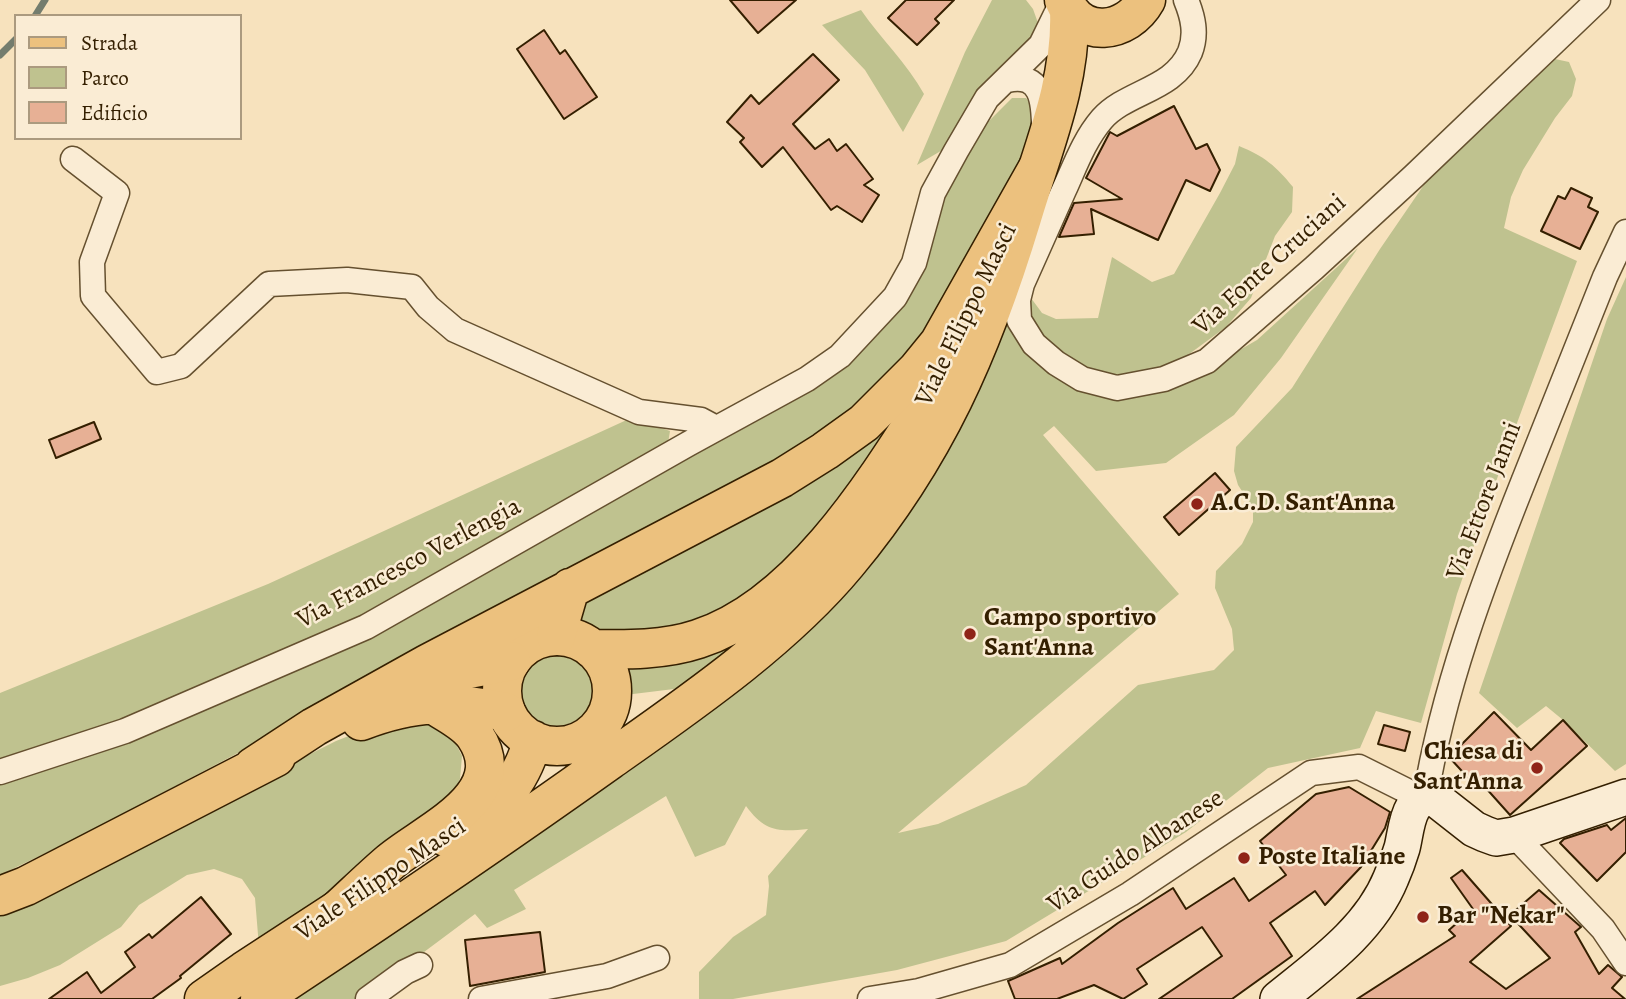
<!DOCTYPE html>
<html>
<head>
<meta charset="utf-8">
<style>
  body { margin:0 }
  #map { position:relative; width:1626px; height:999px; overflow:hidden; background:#f7e2bd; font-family:Alegreya,serif }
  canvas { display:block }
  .legend { position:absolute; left:14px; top:14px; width:228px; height:126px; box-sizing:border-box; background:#faecd4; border:2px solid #ab9a7f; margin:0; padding:9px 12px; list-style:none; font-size:21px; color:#341f00 }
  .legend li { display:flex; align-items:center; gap:14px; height:35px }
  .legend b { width:35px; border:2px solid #ab9a7f }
</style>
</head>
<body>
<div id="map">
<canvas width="1626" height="999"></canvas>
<ul class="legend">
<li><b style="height:9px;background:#ecc17e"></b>Strada</li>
<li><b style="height:19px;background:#bfc28f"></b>Parco</li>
<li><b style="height:19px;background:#e7b095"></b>Edificio</li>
</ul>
</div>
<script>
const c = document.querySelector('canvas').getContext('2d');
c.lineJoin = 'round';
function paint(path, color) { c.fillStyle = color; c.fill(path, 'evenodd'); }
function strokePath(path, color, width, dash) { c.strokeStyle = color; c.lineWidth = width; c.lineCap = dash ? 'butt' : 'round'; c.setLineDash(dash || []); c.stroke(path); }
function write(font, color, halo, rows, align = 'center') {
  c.font = font + ' Alegreya,serif'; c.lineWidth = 5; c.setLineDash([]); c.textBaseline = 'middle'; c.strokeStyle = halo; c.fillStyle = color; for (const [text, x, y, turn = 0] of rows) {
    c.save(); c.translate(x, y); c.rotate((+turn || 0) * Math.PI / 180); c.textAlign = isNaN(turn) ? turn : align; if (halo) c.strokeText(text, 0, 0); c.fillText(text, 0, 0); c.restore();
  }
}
paint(new Path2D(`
  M 992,0 L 1026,0 L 1033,9 L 1038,23 L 1035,44 L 956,142 L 917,165 L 965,52 Z
  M 861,10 C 881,39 907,63 924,94 L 903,132 L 865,70 L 822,25 Z
  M 1555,59 L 1569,62 L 1576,79 L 1572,96 L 1555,118 L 1523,170 L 1511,197 L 1504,228 L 1577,261 L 1507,450 L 1457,594 L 1421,723 L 1376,711 L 1360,748 L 1268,768 L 1186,832 L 1006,941 L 897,970 L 733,999 L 699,999 L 699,972 L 733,937 L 766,915 L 769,886 L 768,876 L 808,829 C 779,832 765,832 746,806 L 725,845 L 695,857 L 666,796 L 514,890 L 526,909 L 487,928 L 475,914 L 361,999 L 274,999 L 767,655 L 1012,292 L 1017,321 L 1099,388 L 1212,366 L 1257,340 L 1358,248 L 1281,358 L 1234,415 L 1166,463 L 1096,471 L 1054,426 L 1043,435 L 1179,594 L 898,833 L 938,824 L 1026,785 L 1138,685 L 1214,670 L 1234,650 L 1232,629 L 1215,588 L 1216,571 L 1242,544 L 1253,522 L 1253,508 L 1238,485 L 1234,471 L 1236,447 L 1292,388 L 1380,249 L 1430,176 Z
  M 1012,98 L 1026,98 L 1035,108 L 1026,154 L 940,335 L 833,438 L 81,836 L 0,875 L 0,693 L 268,584 L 631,418 L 670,431 L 664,467 L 853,355 L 952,171 L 986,124 Z
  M 1239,146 C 1264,156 1276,166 1293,187 L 1292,212 L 1275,236 L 1251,298 L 1226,327 L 1181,360 L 1122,382 L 1061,360 L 1032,323 L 1025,300 L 1031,298 L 1042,313 L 1056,319 L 1098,318 L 1112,257 L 1152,282 L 1174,274 L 1220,193 L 1235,164 Z
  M 1626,277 L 1626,764 L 1615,771 L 1563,720 L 1546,706 L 1517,728 L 1479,693 L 1607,319 Z
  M 905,399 L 867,482 L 724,619 L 603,638 L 578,625 L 540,617 Z
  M 770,623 L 701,676 L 674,689 L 625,695 L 626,675 L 622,660 Z
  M522 691a35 35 0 1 1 70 0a35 35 0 1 1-70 0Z
  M 407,718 L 438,725 L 453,738 L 462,756 L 460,779 L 452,798 L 259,947 L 255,898 L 242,879 L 214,869 L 187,875 L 139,905 L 121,927 L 60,965 L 28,978 L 0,986 L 0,910 L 336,741 L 379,724 Z`), '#bfc28f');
strokePath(new Path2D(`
  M 35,16 L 45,0
  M 0,55 L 16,39`), '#747d6e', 7);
const building = new Path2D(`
  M 730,0 L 796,0 L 758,33 Z
  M 906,0 L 954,0 L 935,19 L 939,23 L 917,45 L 888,18 Z
  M 544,30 L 560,54 L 565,50 L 597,97 L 564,119 L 517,49 Z
  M 813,54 L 839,80 L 793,124 L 815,149 L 829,139 L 837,151 L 846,144 L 873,179 L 864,185 L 879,195 L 862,222 L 837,206 L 831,210 L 783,147 L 762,167 L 740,142 L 744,138 L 727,122 L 751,95 L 759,104 Z
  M 1174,106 L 1196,149 L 1207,144 L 1220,170 L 1210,191 L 1186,180 L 1158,240 L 1091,209 L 1094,234 L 1059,237 L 1074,203 L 1122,199 L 1086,178 L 1110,132 L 1117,136 Z
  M 1571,188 L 1592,198 L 1588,207 L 1598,212 L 1580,249 L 1541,231 L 1558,196 L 1565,199 Z
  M 94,422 L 101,439 L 56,458 L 49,440 Z
  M 1215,473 L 1230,490 L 1179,535 L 1164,517 Z
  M 1494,712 L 1531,750 L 1563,720 L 1587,746 L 1510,815 L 1476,777 L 1471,781 L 1449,757 Z
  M 1384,725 L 1410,732 L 1405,751 L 1378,744 Z
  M 1349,787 L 1390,812 L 1385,828 L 1361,867 L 1325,905 L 1315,891 L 1270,923 L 1292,956 L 1232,999 L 1159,999 L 1222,956 L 1202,927 L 1137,969 L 1147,984 L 1123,999 L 1094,985 L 1057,999 L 1015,999 L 1008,981 L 1060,958 L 1062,964 L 1118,923 L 1173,888 L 1186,909 L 1234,878 L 1249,901 L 1286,875 L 1260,841 L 1316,794 Z
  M 1626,818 L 1626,852 L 1597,881 L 1560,843 L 1564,839 L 1607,825 L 1611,830 Z
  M 1462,870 L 1511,926 L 1470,962 L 1506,989 L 1550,958 L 1510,915 L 1539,890 L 1581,927 L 1575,932 L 1599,974 L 1608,965 L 1622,977 L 1612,988 L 1625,999 L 1357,999 L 1455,936 L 1449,930 L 1473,909 L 1451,878 Z
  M 201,897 L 231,934 L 180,976 L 181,978 L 152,999 L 49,999 L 87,972 L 101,993 L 135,967 L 125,952 L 149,934 L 152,938 Z
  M 540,932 L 545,972 L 470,986 L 465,940 Z`);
paint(building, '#e7b095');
strokePath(building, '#341f00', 2);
const street = new Path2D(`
  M 1186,0 C 1193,17 1197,34 1190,52 C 1174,90 1127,91 1102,119 C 1084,140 1075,166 1064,190 C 1050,221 1036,253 1022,284 L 1018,300 L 1019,320 L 1034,344 L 1056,363 L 1082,379 L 1117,388 L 1164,379 L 1207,361 L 1314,268 L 1414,176 L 1598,0
  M 1007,80 C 1042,72 1044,102 1044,129
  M 73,159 L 117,193 L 92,262 L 93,296 L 157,372 L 181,366 L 269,284 L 347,280 L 412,287 L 428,307 L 455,330 L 639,412 L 701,420 L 716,428
  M 0,772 L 125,731 L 366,627 L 688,444 L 807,379 L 840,356 L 895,297 L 914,263 L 933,193 L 956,151 L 987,98 L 1041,45 L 1063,0
  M 1514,835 L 1603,929 L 1626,963
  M 368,999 L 405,972 L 420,965
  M 481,999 L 607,976 L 657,958
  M 870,999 L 919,991 L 1010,965 L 1130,894 L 1311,773 L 1359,767 L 1425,800 C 1443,689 1483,583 1524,480 C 1551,412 1578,344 1605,277 L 1626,232`);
const secondary = new Path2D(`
  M 1278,999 C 1320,965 1370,930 1391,878 C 1395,869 1399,858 1402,848 C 1407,829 1407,791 1437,800 L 1474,829 L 1485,834 L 1496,838 L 1514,835 L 1626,797`);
const primary = new Path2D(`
  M 1064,0 C 1080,40 1127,34 1146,0
  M502 691a55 55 0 1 1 110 0a55 55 0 1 1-110 0Z
  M 592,649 C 627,650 665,650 698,639 C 801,606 878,478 933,392
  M 446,837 C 493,805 516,797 533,740
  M 204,999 L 244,971 L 359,896
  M 260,999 C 378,921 495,842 610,760 C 691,703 784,639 847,563 C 936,456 982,350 1022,218 C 1042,150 1072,83 1069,10`);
const highway = new Path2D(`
  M 556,636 L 570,588
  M 426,677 L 511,661
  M 361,721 C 416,700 449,701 506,712
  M 253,767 L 314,727 L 427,664 L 782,478 L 825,451 L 864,423 L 917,370 L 939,343 L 1036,171
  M 0,896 L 26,886 L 276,757
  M 331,916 C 351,898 370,879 390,862 C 425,832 515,796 475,736 C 466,722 447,714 433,704`);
strokePath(street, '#65502f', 27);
strokePath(secondary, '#341f00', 38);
strokePath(primary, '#341f00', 41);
strokePath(highway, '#341f00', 41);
strokePath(street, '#faecd4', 24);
strokePath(secondary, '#faecd4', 35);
strokePath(primary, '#ecc17e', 38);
strokePath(highway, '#ecc17e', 38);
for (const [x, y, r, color] of [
  [1197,504,7,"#8f2418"],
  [970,634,7,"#8f2418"],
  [1537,768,7,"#8f2418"],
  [1244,858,7,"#8f2418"],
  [1423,917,7,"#8f2418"]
]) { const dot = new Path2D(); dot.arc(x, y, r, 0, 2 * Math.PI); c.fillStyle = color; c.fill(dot); strokePath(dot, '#faecd4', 2.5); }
write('26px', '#341f00', '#faecd4', [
  ["Via Fonte Cruciani",1270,265,-42],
  ["Viale Filippo Masci",967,315,-64],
  ["Via Ettore Janni",1485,501,-69],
  ["Via Francesco Verlengia",409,564,-28],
  ["Via Guido Albanese",1136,852,-33],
  ["Viale Filippo Masci",381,880,-34]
]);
write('bold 26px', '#341f00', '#faecd4', [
  ["A.C.D. Sant'Anna",1211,504],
  ["Campo sportivo",984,619],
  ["Sant'Anna",984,649],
  ["Chiesa di",1523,753,"right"],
  ["Sant'Anna",1523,783,"right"],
  ["Poste Italiane",1258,858],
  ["Bar \"Nekar\"",1437,917]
], 'left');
</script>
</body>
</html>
